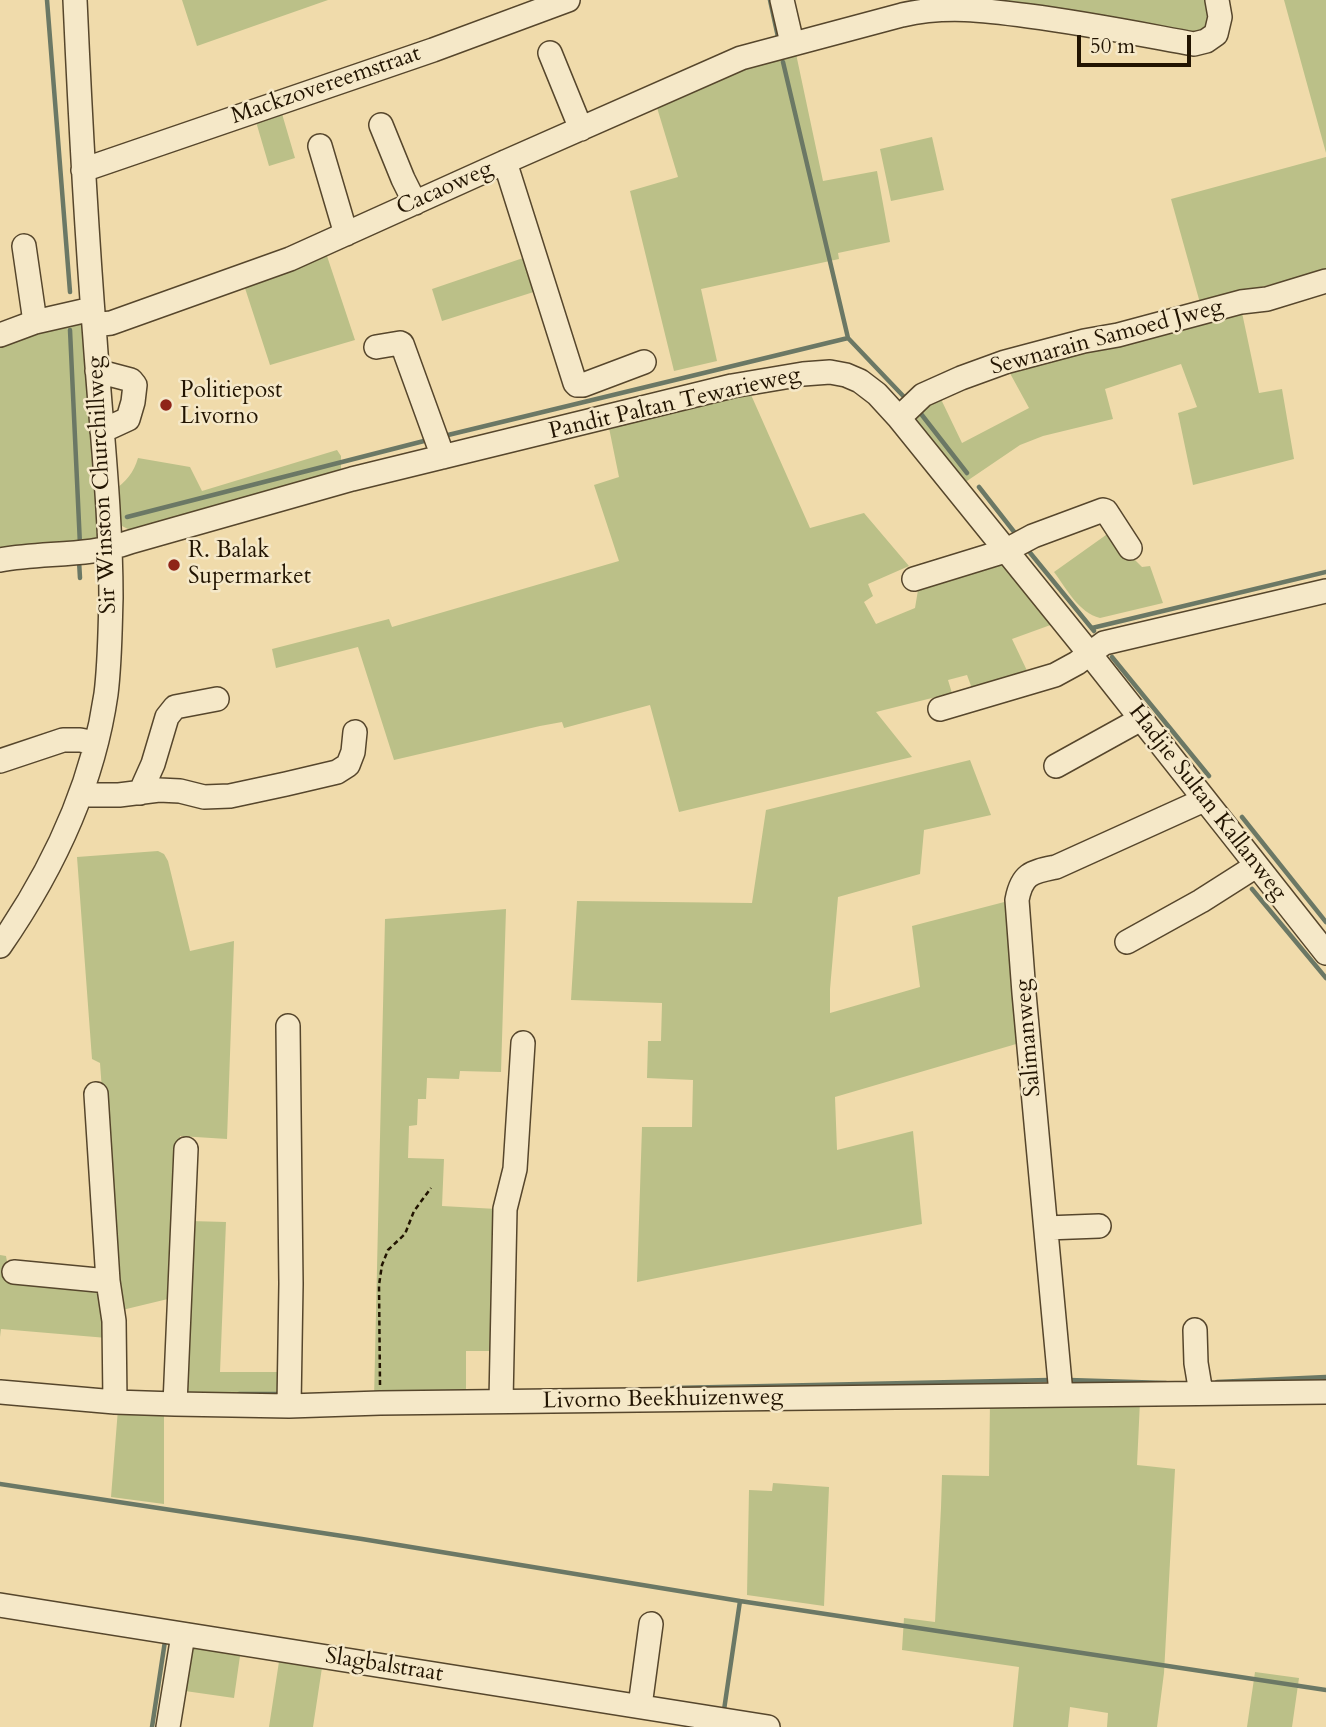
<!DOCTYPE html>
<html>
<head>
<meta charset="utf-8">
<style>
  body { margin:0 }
  #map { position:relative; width:1326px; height:1727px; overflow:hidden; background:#f0dbab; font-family:Cardo,serif }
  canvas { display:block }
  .scale { position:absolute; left:1077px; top:35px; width:114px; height:32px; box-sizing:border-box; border:4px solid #221401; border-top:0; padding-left:9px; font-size:21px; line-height:24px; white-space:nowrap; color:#221401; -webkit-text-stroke:5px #f5e8c8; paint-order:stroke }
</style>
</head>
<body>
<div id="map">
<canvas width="1326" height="1727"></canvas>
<div class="scale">50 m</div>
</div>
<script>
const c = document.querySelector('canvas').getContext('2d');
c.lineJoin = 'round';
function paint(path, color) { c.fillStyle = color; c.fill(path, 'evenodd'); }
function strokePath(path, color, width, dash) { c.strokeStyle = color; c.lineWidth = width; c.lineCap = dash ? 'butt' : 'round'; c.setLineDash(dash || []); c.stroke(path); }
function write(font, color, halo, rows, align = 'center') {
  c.font = font + ' Cardo,serif'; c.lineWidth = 5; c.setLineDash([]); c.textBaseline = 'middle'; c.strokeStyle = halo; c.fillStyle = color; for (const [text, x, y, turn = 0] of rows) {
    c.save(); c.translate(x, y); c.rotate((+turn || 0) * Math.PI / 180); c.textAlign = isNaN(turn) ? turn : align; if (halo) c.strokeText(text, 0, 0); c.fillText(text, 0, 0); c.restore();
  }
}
paint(new Path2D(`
  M 182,0 L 328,0 L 197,46 Z
  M 911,0 L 1213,0 L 1216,16 L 1203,35 L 917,3 Z
  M 1284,0 L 1326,0 L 1326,153 Z
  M 795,49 L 823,181 L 877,171 L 890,242 L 838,253 L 839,259 L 701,289 L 717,361 L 674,371 L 630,191 L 678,177 L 655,101 Z
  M 280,107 L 295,158 L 269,166 L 254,115 Z
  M 932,137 L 944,190 L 891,201 L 880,149 Z
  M 1326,157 L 1326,270 L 1200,303 L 1171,199 Z
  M 327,256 L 355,340 L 270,365 L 243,282 Z
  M 529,256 L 540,290 L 442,321 L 432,289 Z
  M 1241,308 L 1259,393 L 1282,389 L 1294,459 L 1193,485 L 1178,413 L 1197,407 L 1181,364 L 1105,389 L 1113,419 L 1043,436 L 1020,445 L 964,483 L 909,414 L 938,393 L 962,443 L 1029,408 L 1006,366 Z
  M 83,316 L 100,548 L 0,554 L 0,342 Z
  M 748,388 L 810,528 L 864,513 L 909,566 L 868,584 L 873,596 L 864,602 L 876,624 L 915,608 L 919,584 L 1000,560 L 1056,623 L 1012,639 L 1030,677 L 974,694 L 967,675 L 948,680 L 952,693 L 876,712 L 912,757 L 679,812 L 650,705 L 564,728 L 562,722 L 540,726 L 394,760 L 358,647 L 276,668 L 272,649 L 389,619 L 392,627 L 619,561 L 594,485 L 619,477 L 608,423 Z
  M 337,450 L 341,456 L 341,477 L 130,530 L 118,524 L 114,490 C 126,482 134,472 138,458 L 190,467 L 202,491 Z
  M 1113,530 L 1124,549 L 1142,567 L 1150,566 L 1163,603 L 1100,618 C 1079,613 1066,588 1054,572 Z
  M 970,760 L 991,815 L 924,830 L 920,874 L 838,897 L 830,989 L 830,1013 L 920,987 L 912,926 L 1012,900 L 1023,1042 L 835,1097 L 837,1150 L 913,1131 L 922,1224 L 637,1282 L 642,1127 L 692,1127 L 693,1080 L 647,1078 L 648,1041 L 661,1041 L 662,1003 L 571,1000 L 577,901 L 752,903 L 766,810 Z
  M 158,851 L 164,854 L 168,861 L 190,951 L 234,941 L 227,1139 L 180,1136 L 172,1298 L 118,1311 L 100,1063 L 92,1059 L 77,857 Z
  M 506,909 L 501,1072 L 460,1071 L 459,1079 L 427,1078 L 426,1099 L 418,1099 L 417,1125 L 409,1126 L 408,1158 L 444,1159 L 442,1206 L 497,1209 L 495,1351 L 466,1351 L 466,1398 L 374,1399 L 385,919 Z
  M 190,1221 L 226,1222 L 220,1372 L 285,1372 L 283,1397 L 179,1399 Z
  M 0,1255 L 6,1256 L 10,1278 L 104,1286 L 107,1338 L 1,1329 L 0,1337 Z
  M 1140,1401 L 1137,1465 L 1175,1469 L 1164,1673 L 1157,1727 L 1107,1727 L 1108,1713 L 1070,1707 L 1068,1727 L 1013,1727 L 1019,1667 L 902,1650 L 904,1618 L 935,1622 L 941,1508 L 942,1475 L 989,1476 L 990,1402 Z
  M 118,1409 L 164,1409 L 164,1504 L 111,1497 Z
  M 773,1483 L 829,1487 L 824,1606 L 747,1595 L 749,1490 L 772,1491 Z
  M 185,1645 L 241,1649 L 234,1698 L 178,1690 Z
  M 280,1655 L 323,1661 L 313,1727 L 269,1727 Z
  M 1255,1672 L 1299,1678 L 1292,1727 L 1247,1727 Z`), '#bbc088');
strokePath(new Path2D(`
  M 47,0 L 70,292
  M 770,0 L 778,37
  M 70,330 L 80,545
  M 848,338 L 907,400
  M 918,410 L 967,473
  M 448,435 L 848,338 L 783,62
  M 979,487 L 1015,533
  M 127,517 L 424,441
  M 1027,549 L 1094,631
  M 79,561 L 80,578
  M 1092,628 L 1326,572
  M 1112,657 L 1209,776
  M 1242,817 L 1326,922
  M 1252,889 L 1326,978
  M 1069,1380 L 1166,1383
  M 1217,1382 L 1326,1377
  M 673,1388 L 1050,1380
  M 239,1394 L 277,1394
  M 0,1484 L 362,1539 L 740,1601 L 724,1710
  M 740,1601 L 1326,1690
  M 152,1727 L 165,1641`), '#6b7865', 4.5);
const minor = new Path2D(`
  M 782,0 L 792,43
  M 550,53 L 581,129
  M 381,125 L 403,179 L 415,203
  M 320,146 L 346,234
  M 505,162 L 575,383 L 577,385 L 583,385 L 644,362
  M 83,170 L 433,50 L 568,0
  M 24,246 L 35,322
  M 94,325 L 111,323 L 290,259 L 505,162 L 741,58 L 902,15 C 946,5 984,10 1029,16 C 1084,23 1139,34 1194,44 L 1206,41 L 1216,34 L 1220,17 L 1217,0
  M 0,335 L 35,322 L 92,309
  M 376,347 L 400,343 L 402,344 L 443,457
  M 97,371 L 131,380 L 135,385 L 133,402 L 128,419 L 102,431
  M 899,418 L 923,395 L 961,378 L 1005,362 L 1084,341 L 1118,335 L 1241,302 L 1267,299 L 1326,281
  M 0,560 C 43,552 89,557 130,542 L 352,479 L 732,386 L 803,374 L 830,372 L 846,375 L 860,381 L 877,394 L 899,418 L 1089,653 L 1326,953
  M 914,579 L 1005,551 L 1033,536 L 1103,510 L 1106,511 L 1130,548
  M 940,709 L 1055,675 L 1077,663 L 1104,643 L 1326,591
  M 0,761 L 63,740 L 80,740 L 96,743
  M 1056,766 L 1141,719
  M 140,793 L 153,764 L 167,717 L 175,707 L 217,699
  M 80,795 L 119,795 L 159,790 L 180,791 L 204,797 L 230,796 L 286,784 L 337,772 L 348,765 L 353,752 L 355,732
  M 1127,942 L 1201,901 L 1256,866
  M 0,946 C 52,871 93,785 106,694 C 110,662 110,630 111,598 C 111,512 101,425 95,339 C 86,226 80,113 75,0
  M 288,1026 L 291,1284 L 289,1406
  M 96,1094 L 108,1281 L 114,1321 L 115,1402
  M 1046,1228 L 1099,1226
  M 14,1272 L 108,1281
  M 1195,1330 L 1196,1363 L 1201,1393
  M 0,1392 L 115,1402 L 175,1404 L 289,1406 L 380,1403 L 1326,1392
  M 1061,1394 L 1024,993 L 1017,900 C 1022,873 1032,872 1056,867 L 1204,800
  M 501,1401 L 505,1209 L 515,1169 L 523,1043
  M 175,1404 L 186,1149
  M 0,1605 L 768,1727
  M 640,1706 L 651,1624
  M 168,1727 L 183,1635`);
strokePath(minor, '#56462c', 26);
strokePath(new Path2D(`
  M 380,1385 L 379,1285 L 382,1265 L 388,1250 L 405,1234 L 414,1211 L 431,1188`), '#221401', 2.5, [5, 3.5]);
strokePath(minor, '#f5e8c8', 23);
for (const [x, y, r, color] of [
  [166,405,7,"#8f2418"],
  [174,565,7,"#8f2418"]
]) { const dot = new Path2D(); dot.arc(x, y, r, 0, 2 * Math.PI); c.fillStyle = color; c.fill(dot); strokePath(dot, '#f5e8c8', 2.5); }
write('23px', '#221401', '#f5e8c8', [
  ["Mackzovereemstraat",326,86,-19],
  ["Cacaoweg",445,189,-24],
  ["Sewnarain Samoed Jweg",1107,338,-15],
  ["Pandit Paltan Tewarieweg",675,404,-13],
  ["Sir Winston Churchillweg",103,485,-93],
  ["Hadjie Sultan Kallanweg",1207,803,52],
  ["Salimanweg",1029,1038,-95],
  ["Livorno Beekhuizenweg",663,1400,-1],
  ["Slagbalstraat",384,1666,9]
]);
write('23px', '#221401', '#f5e8c8', [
  ["Politiepost",180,392],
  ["Livorno",180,418],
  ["R. Balak",188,552],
  ["Supermarket",188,578]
], 'left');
</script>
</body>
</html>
